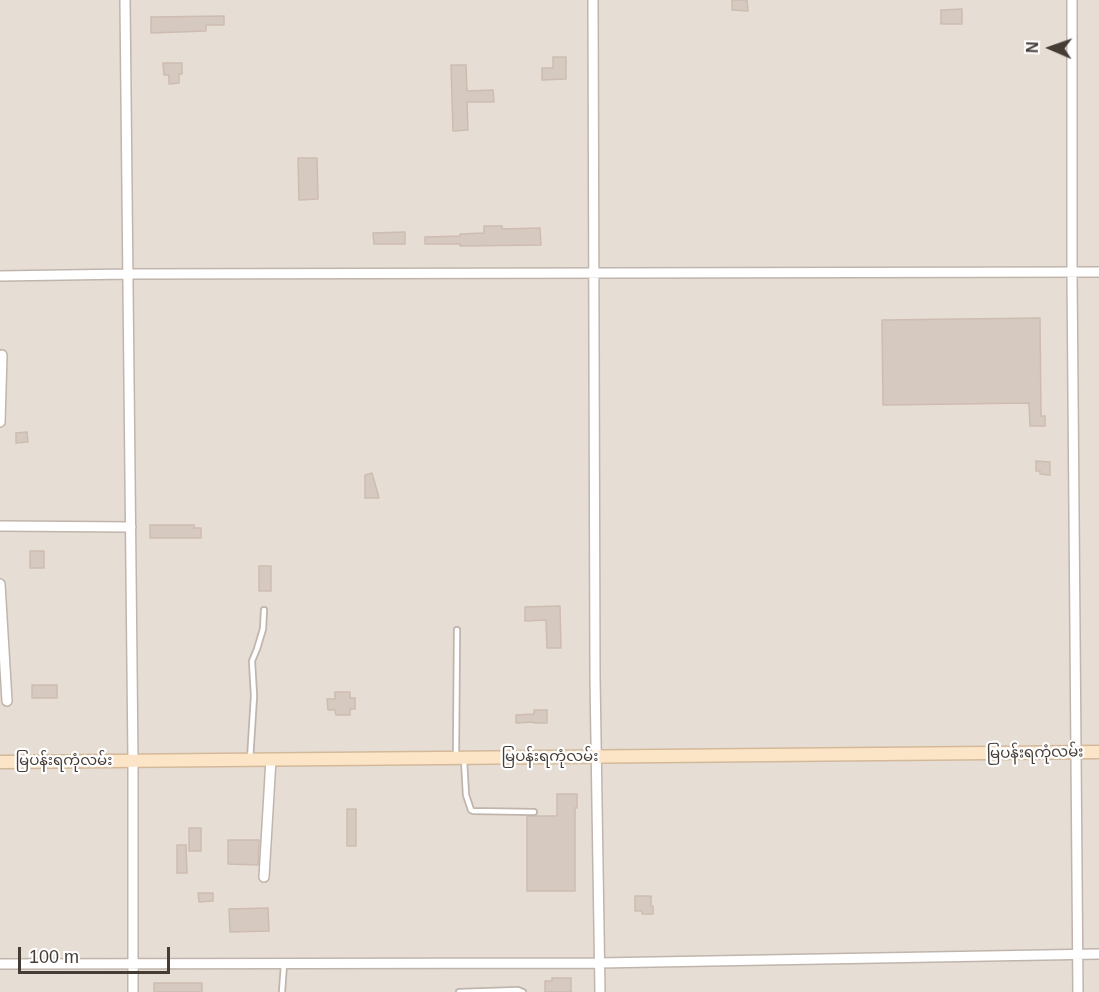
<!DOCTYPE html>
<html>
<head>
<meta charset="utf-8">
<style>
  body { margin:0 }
  #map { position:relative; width:1099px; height:992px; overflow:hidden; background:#f2ece6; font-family:Helvetica,sans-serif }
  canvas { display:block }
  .north { position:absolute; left:1021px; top:18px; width:60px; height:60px; -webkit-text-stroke:4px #fff; paint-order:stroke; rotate:272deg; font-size:16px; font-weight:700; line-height:24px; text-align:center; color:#453c36 }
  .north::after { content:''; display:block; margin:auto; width:21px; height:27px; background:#453c36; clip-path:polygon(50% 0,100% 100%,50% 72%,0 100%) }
  .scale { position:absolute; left:18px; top:947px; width:152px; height:27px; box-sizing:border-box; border:3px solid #453c36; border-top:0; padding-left:8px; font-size:18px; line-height:21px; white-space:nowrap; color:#453c36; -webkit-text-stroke:4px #fff; paint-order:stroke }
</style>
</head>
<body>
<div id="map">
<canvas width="1099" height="992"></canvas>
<div class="north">N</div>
<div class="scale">100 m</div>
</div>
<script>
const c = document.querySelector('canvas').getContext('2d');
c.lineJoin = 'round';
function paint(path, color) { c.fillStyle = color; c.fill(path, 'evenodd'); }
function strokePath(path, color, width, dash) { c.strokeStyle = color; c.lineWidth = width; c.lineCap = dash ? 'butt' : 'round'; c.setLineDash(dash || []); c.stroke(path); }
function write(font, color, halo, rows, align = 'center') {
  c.font = font + ' Helvetica,"Noto Sans Myanmar",sans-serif'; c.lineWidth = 4.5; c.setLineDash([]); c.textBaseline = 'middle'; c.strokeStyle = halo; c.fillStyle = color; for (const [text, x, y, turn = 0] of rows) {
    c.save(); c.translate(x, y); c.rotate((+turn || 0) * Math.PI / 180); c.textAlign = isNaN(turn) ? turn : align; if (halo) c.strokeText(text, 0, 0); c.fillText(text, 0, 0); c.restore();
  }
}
paint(new Path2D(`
  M 0,0 L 1099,0 L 1099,992 L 0,992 Z`), '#e6ddd5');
const building = new Path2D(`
  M 732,0 L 747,0 L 748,11 L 732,10 Z
  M 962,9 L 962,24 L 941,24 L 941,10 Z
  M 224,16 L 224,25 L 206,25 L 206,31 L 151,33 L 151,17 Z
  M 553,57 L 566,57 L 566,79 L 542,80 L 542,68 L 553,68 Z
  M 163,63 L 182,63 L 182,74 L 179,74 L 179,83 L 169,84 L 169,75 L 164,75 Z
  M 451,65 L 466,65 L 467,91 L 493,90 L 494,102 L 467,102 L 468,130 L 453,131 Z
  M 298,158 L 317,158 L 318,199 L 299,200 Z
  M 484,226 L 502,226 L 502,229 L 540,228 L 541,245 L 460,246 L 460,244 L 425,244 L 425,237 L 460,236 L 460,234 L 484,233 Z
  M 405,232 L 405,244 L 374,244 L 373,233 Z
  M 1040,318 L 1041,416 L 1045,416 L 1045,426 L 1030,426 L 1029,403 L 883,405 L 882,320 Z
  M 27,432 L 28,442 L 16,443 L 16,433 Z
  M 1036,461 L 1050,462 L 1050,475 L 1040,474 L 1040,471 L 1036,471 Z
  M 372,473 L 379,498 L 365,498 L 365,475 Z
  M 150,525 L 194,525 L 194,528 L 201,528 L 201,538 L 150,538 Z
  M 30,551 L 44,551 L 44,568 L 30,568 Z
  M 259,566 L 271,566 L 271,591 L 259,591 Z
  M 560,606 L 561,648 L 547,648 L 546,620 L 525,621 L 525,607 Z
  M 32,685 L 57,685 L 57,698 L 32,698 Z
  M 335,692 L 350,692 L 350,698 L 355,698 L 355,709 L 350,709 L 350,715 L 336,715 L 335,710 L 328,710 L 327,699 L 335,699 Z
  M 534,710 L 547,710 L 547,723 L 534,723 L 534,722 L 516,723 L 516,715 L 534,714 Z
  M 557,794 L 577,794 L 577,808 L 575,808 L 575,891 L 527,891 L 527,816 L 557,816 Z
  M 347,809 L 356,809 L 356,846 L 347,846 Z
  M 189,828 L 201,828 L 201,851 L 189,851 Z
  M 228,840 L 259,840 L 258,865 L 228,864 Z
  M 177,845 L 186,845 L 187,873 L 177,873 Z
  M 198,893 L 213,893 L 213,901 L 199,902 Z
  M 635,896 L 651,896 L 651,906 L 653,906 L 653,914 L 642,914 L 642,911 L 635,911 Z
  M 268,908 L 269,931 L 230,932 L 229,909 Z
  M 552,978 L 571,978 L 571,992 L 545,992 L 545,981 L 552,981 Z
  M 154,983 L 202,983 L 202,992 L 154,992 Z`);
paint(building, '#d6c9bf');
strokePath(building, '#cebcb0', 1.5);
const lane = new Path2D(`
  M 456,755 L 457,630
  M 250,760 L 254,696 L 252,661 L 257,649 L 263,629 L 264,610
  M 464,760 L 466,795 L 471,810 L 473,811 L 534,812
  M 282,992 L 284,964
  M 459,992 L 518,990 L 523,992`);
const street = new Path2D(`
  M 125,0 L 133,760 L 133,992
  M 593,0 L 595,677 L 600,992
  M 1072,0 L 1072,272 L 1078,992
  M 0,276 L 128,274 L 1099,272
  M 0,422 L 2,355
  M 0,526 L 131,527
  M 0,584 L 7,701
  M 264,877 L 271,759
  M 0,964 L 599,963 L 1099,954`);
const secondary = new Path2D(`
  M 0,762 L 1099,752`);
strokePath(lane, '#c0b5ac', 8);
strokePath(street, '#c0b5ac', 12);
strokePath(secondary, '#d3b99a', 15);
strokePath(lane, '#fff', 4.5);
strokePath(street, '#fff', 9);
strokePath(secondary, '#fce5c7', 12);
write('15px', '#453c36', '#fff', [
  ["မြပန်းရကုံလမ်း",1035,753,-1],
  ["မြပန်းရကုံလမ်း",550,757],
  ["မြပန်းရကုံလမ်း",64,761]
]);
</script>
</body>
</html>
